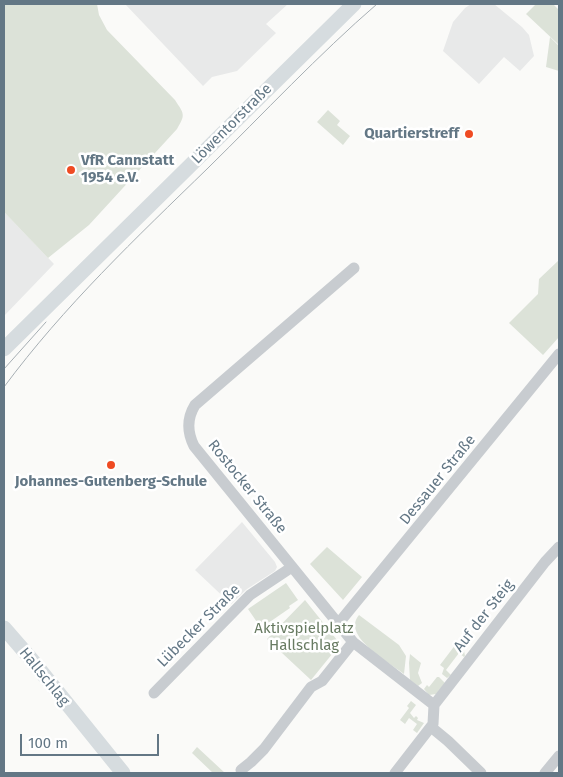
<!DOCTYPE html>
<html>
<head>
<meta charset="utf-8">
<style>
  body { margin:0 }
  #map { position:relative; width:563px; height:777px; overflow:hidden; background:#fafaf8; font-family:"Fira Sans",sans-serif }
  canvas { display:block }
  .frame { position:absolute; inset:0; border:5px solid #637785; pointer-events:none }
  .scale { position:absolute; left:20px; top:734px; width:139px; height:22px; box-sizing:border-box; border:2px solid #637785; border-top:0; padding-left:6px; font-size:15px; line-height:18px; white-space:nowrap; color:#637785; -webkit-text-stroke:4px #fff; paint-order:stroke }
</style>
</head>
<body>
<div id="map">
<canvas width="563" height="777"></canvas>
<div class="frame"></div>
<div class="scale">100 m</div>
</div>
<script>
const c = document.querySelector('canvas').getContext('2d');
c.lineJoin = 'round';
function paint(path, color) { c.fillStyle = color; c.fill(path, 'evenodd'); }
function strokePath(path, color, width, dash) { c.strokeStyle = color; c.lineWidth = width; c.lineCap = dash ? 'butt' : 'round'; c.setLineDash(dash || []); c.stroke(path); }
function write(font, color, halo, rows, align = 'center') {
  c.font = font + ' "Fira Sans",sans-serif'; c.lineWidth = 5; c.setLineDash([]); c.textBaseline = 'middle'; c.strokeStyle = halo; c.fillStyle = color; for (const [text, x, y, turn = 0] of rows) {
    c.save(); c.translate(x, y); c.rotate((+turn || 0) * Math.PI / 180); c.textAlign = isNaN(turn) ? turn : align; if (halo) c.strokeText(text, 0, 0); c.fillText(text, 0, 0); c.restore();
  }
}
paint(new Path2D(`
  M 125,4 L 288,4 L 266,24 L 276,33 L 237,71 L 212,77 L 203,86 Z
  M 471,4 L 494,4 L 522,27 L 529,35 L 534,56 L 520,71 L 504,57 L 479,84 L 443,51 L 453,22 L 465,8 Z
  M 4,212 L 54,264 L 4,316 Z
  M 242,522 L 275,562 L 277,567 L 275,571 L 247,589 L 231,604 L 195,570 Z`), '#e8e9e9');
paint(new Path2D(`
  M 4,4 L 97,4 L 99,15 L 107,30 L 175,100 C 184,114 186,114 177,129 L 89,225 L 48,258 L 4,212 Z
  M 536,4 L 553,4 L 559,10 L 559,45 L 526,14 Z
  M 550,37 L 559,46 L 559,71 L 546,67 Z
  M 328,110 L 340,121 L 337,125 L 350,136 L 343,145 L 317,122 Z
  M 559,260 L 559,337 L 543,355 L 509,323 L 538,294 L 539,279 Z
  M 327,547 L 362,577 L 343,600 L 310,564 Z
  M 286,583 L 298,600 L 289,606 L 290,608 L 261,628 L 248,609 Z
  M 305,600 L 337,640 L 337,648 L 311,680 L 267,639 Z
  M 359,615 L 399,645 L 406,656 L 404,674 C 389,662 341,636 359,615 Z
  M 456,644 L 464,651 L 465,656 L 464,657 L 459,653 L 446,670 L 451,675 L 447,678 L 442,674 L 444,668 L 440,665 Z
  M 410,654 L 421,663 L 418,673 L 422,683 L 418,686 L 410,680 L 409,663 Z
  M 437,677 L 439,677 L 445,683 L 436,694 L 429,695 L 424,689 L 427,685 L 429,687 Z
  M 411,701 L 416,705 L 410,713 L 414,718 L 416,716 L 418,718 L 417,720 L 424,723 L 417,733 L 413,730 L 417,724 L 409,718 L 405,724 L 400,720 L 409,708 L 407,706 Z
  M 197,747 L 225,773 L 213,773 L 192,753 Z`), '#dce2d8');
strokePath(new Path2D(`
  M 354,268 L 195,405 C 187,418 187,432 194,446 L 353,642 L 434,705
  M 338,624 L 559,354
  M 154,693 L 250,595 L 292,567
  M 434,705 L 545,562 L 559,547
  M 431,727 L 448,741 L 481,773
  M 241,770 L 251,762 L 264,749 L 311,687 L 322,681 L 353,642
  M 395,773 L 433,724 L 434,705
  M 545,773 L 559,756`), '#c8ccd0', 11);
strokePath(new Path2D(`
  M 4,349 L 354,4
  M 4,628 L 31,659 L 123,773`), '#d6dcdf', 15);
strokePath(new Path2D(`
  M 4,369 L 46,322
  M 4,387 C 64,306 136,238 208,168 C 264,113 318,55 377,4`), '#a6aeb3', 1);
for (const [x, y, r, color] of [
  [469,134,5,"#ef4b23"],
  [71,170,5,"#ef4b23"],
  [111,465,5,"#ef4b23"]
]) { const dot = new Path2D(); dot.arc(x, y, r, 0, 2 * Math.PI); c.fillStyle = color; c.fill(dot); strokePath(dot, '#fff', 2); }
write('15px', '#637785', '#fff', [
  ["Löwentorstraße",232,124,-45],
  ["Dessauer Straße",438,480,-51],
  ["Rostocker Straße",247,487,51],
  ["Auf der Steig",484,616,-52],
  ["Lübecker Straße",199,626,-45],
  ["Hallschlag",44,677,51]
]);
write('bold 15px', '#637785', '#fff', [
  ["Quartierstreff",459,134],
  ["VfR Cannstatt",81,161,"left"],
  ["1954 e.V.",81,178,"left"],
  ["Johannes-Gutenberg-Schule",111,482,"center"]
], 'right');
write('15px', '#687b62', '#fff', [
  ["Aktivspielplatz",304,629],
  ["Hallschlag",304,646]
]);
</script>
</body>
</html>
